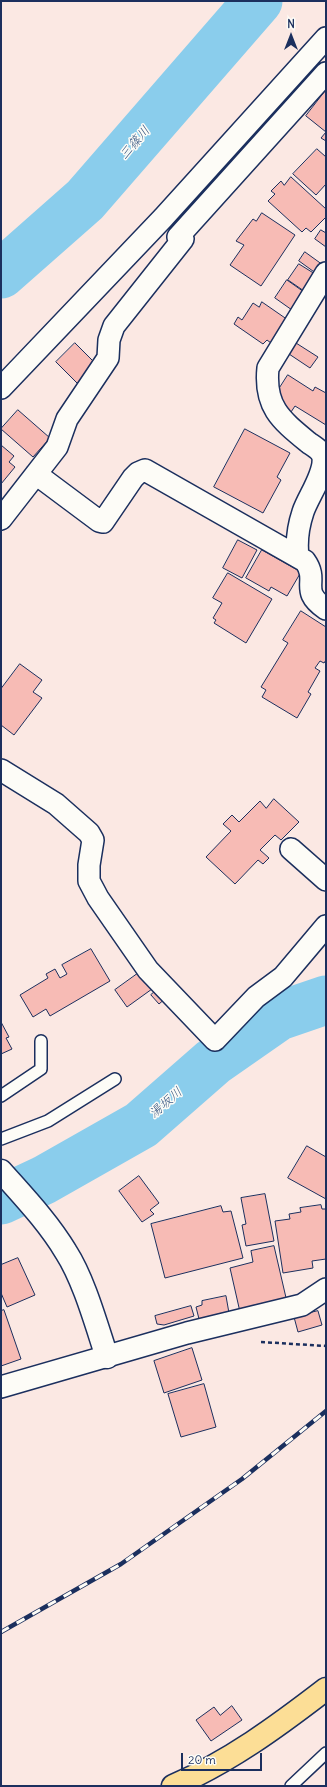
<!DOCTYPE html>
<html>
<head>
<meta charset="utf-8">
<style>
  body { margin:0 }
  #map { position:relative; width:327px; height:1787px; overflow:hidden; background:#fbe8e3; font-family:Delius,sans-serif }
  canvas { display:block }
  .frame { position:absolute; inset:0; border:2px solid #1b2f5e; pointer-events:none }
  .north { position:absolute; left:271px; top:16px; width:40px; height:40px; -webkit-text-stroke:3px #fdfcf7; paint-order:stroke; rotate:0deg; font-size:11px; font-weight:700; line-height:16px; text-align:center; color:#1b2f5e }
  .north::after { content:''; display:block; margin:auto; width:14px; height:18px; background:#1b2f5e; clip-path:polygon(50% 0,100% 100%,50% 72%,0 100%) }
  .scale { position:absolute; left:181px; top:1753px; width:81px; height:18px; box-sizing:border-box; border:2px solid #1b2f5e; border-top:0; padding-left:5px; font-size:12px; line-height:14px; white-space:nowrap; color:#1b2f5e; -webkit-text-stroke:3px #fdfcf7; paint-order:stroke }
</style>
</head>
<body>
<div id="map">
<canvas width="327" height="1787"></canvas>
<div class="frame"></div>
<div class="north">N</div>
<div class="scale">20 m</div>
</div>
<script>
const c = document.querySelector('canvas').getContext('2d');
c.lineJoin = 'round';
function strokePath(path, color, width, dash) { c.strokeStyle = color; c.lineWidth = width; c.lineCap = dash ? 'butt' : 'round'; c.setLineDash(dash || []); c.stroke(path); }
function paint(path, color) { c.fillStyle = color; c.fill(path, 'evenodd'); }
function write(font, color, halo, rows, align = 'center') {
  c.font = font + ' Delius,"Klee One",sans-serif'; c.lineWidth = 3; c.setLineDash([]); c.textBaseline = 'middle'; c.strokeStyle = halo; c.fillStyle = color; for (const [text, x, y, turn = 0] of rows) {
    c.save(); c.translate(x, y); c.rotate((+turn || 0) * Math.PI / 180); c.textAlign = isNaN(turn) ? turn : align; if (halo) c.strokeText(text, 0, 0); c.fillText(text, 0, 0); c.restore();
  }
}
strokePath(new Path2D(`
  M 1,274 L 85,200 L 258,1
  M 1,1200 L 44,1180 L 141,1125 L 213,1062 L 279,1016 L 326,1000`), '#8acdec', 49);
const building = new Path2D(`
  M 326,90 L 326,141 L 321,138 L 326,132 L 306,116 Z
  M 317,149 L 326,157 L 326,184 L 316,195 L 293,174 Z
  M 291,177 L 326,209 L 326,217 L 311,232 L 306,228 L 302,232 L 268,201 L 275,194 L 271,191 L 281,181 L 284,185 Z
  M 262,213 L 295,235 L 261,286 L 230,265 L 244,245 L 236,241 L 253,219 L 256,221 Z
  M 321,230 L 326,233 L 326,247 L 315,239 Z
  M 305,252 L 323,265 L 317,274 L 299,261 Z
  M 299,264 L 315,274 L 304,291 L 288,280 Z
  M 287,280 L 304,292 L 292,310 L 275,298 Z
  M 262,302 L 288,320 L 271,343 L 267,340 L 263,344 L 234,324 L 238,317 L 242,320 L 253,303 L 259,307 Z
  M 75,343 L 99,367 L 80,386 L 56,362 Z
  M 296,343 L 318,357 L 310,368 L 289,354 Z
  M 288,375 L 313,391 L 315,387 L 326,393 L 326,425 L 295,406 L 291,412 L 272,400 Z
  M 18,410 L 50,438 L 33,457 L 1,429 Z
  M 245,429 L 290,453 L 277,477 L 281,480 L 263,513 L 214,487 Z
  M 1,445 L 14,456 L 9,462 L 15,467 L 1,484 Z
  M 238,540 L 257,550 L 242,578 L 223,568 Z
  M 262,550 L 301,572 L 287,596 L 271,587 L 269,591 L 246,578 Z
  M 228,573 L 272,599 L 246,643 L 214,623 L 216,620 L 213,618 L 222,603 L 213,598 Z
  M 301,611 L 326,627 L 326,660 L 324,663 L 320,661 L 315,668 L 320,671 L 308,692 L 311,694 L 297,718 L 262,697 L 266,690 L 261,687 L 288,643 L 283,640 Z
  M 20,664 L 42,680 L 33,692 L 42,698 L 14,735 L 1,725 L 1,689 Z
  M 274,799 L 299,822 L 281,840 L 275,835 L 260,850 L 269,858 L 263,864 L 258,860 L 235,884 L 206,857 L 231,831 L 223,824 L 232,815 L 239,822 L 260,801 L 266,808 Z
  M 91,949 L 110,981 L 50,1016 L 46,1009 L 33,1017 L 20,995 L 48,978 L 46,974 L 55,969 L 60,978 L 67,974 L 62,965 Z
  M 140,972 L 152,989 L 127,1007 L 115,990 Z
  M 159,988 L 167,997 L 159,1004 L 151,995 Z
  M 1,1022 L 9,1037 L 6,1038 L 12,1049 L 1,1054 Z
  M 307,1146 L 326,1157 L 326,1199 L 288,1178 Z
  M 139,1176 L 159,1203 L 150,1210 L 154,1214 L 142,1222 L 119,1191 Z
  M 265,1194 L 274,1241 L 246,1246 L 242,1225 L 246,1224 L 241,1198 Z
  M 321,1205 L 322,1209 L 326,1209 L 326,1259 L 312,1261 L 313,1268 L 283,1273 L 275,1221 L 290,1219 L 289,1214 L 301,1212 L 300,1208 Z
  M 221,1206 L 223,1212 L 231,1211 L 243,1258 L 165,1278 L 151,1224 Z
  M 274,1246 L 287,1302 L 240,1312 L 230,1268 L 253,1262 L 251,1251 Z
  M 18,1258 L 35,1295 L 7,1307 L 1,1293 L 1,1265 Z
  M 226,1296 L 229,1313 L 199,1319 L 196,1307 L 202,1305 L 202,1301 Z
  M 191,1306 L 194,1316 L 164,1325 L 157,1324 L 155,1316 Z
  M 4,1310 L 21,1359 L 1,1366 L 1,1311 Z
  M 318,1311 L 322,1325 L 298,1332 L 294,1317 Z
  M 192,1348 L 202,1380 L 164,1393 L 154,1361 Z
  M 204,1384 L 216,1427 L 181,1437 L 168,1394 Z
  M 232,1706 L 242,1720 L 211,1741 L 196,1720 L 214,1707 L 220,1715 Z`);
paint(building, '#f7bbb5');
strokePath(building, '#1b2f5e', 1);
const service = new Path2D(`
  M 1,1096 L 41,1069 L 41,1041
  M 1,1139 L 48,1121 L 115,1079
  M 291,1786 L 326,1753`);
const minor = new Path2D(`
  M 1,388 L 163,218 L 326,38
  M 36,474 L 99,521 L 103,522 L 133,478 L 138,473 L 145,470 L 305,561 C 320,582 298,590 326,609
  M 1,519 L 57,447 L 67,419 L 108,358 L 109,340 L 114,326 L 183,239 L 178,237 L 326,73
  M 298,557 C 296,541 298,527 303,512 C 308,497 325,474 323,458 C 322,451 315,447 309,443 C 281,420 264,407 268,368 L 326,273
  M 1,770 L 56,804 L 89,833 L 93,840 L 89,865 L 89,881 L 98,898 L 148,970 L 215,1040 L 256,997 L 283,977 L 326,926
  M 291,849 L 326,880
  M 1,1387 L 187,1333 L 302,1305 L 326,1289`);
const tertiary = new Path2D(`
  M 1,1171 C 24,1197 48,1222 66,1252 C 84,1280 96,1324 107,1357`);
const primary = new Path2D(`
  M 173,1786 C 229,1762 278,1726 326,1689`);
strokePath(service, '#1b2f5e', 14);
strokePath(minor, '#1b2f5e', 24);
strokePath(tertiary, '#1b2f5e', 25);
strokePath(primary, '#1b2f5e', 25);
strokePath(new Path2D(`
  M 261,1342 L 326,1346`), '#1b2f5e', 2.5, [4, 3]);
strokePath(service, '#fdfcf7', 11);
strokePath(minor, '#fdfcf7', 21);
strokePath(tertiary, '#fdfcf7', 22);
strokePath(primary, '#fcde96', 22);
const rail = new Path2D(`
  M 1,1632 L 121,1564 L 242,1479 L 326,1411`);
strokePath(rail, '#1b2f5e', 4.5);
strokePath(rail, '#fdfcf7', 3, [9]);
write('italic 13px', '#375682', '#fdfcf7', [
  ["三篠川",135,143,-49],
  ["湯坂川",166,1103,-41]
]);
</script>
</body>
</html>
